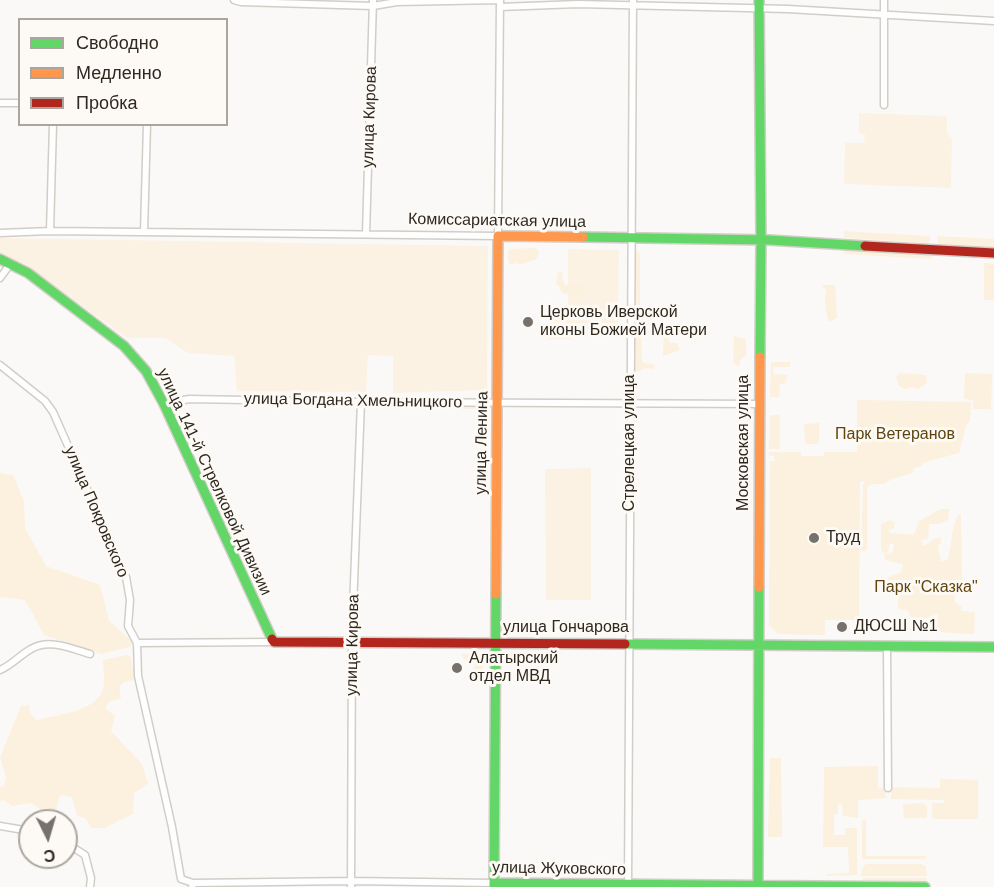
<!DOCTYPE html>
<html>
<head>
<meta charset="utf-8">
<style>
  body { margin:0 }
  #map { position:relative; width:994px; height:887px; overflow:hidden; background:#fbf9f7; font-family:Arial,sans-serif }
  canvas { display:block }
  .legend { position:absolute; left:18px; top:18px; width:210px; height:108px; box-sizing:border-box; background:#fdfaf5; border:2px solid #aaa69f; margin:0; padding:8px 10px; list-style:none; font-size:18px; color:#2e281f }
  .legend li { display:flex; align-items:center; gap:12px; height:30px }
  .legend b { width:30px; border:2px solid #aaa69f }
  .north { position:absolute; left:18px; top:809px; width:60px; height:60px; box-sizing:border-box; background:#fdfaf5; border:2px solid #aaa69f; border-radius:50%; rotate:175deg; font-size:16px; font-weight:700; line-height:24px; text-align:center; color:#2e281f }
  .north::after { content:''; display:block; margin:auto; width:21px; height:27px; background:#76716b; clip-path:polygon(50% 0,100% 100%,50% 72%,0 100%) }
</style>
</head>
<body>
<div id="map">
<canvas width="994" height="887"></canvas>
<ul class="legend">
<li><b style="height:8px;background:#63d668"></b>Свободно</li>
<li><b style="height:8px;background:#ff974d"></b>Медленно</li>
<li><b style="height:8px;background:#b3261e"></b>Пробка</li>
</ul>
<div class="north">С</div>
</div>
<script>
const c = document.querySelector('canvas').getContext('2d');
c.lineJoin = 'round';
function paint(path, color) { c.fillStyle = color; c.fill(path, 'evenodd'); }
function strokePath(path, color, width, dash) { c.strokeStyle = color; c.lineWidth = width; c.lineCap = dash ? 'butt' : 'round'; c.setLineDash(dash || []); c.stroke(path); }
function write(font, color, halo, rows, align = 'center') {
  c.font = font + ' Arial,sans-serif'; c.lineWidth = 6; c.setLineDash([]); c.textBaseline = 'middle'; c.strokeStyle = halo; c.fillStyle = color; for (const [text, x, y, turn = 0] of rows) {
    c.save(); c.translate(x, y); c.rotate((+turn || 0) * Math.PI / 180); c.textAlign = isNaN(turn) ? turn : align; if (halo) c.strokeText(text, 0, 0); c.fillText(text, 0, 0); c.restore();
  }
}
paint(new Path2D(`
  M 859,113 L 947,116 L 947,132 L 952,139 L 951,188 L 844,184 L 845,143 L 864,143 L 865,134 L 859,133 Z
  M 0,238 L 488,246 L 487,390 L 393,393 L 393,356 L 368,355 L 366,392 L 237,391 L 234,356 L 187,353 L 165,338 L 127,338 L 27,266 L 0,253 Z
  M 568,249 L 619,250 L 618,334 L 572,333 L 572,339 L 549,339 L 549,319 L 568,319 Z
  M 591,468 L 591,600 L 546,600 L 545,469 Z`), '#fcf2e4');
paint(new Path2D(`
  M 843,231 L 930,236 L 930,241 L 927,243 L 845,238 Z
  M 937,236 L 994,239 L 994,248 L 938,244 Z
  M 536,248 L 539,252 L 537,259 L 520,265 L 516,263 L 510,265 L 508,257 L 509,249 Z
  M 845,248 L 925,255 L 931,253 L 932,259 L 844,254 Z
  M 636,250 L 640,253 L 640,329 L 636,329 Z
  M 984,263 L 994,264 L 994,300 L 984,300 Z
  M 558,271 L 563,273 L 562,278 L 565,285 L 584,286 L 586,291 L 580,298 L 562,293 L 559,286 L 556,284 Z
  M 821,285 L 835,285 L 837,318 L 829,322 C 826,315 824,297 826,290 Z
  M 666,325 L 674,327 L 678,334 L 666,336 L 670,343 L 677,343 L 680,350 L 663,356 L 664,330 Z
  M 641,335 L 642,362 L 655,365 L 653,369 L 645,368 L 638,372 L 635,369 C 638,356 634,348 636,336 Z
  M 734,336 L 746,339 L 746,355 L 740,360 L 739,367 L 733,363 Z
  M 771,362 L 790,362 L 790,367 L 773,367 L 774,374 L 788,375 L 785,383 L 780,384 L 779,397 L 770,397 Z
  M 900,373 L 926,375 L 927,383 L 918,389 L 911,387 L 905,389 L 899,386 L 896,377 Z
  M 965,373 L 992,374 L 991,409 L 973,409 L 973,400 L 964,399 Z
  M 857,400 L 971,402 L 970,421 L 966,426 L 959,453 L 922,463 L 923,465 L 913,469 L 914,471 L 910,474 L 892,479 L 884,484 L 872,484 L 867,487 L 867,550 L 864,552 L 861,549 L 863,484 L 866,481 L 860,482 L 859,620 L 825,620 L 825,635 L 778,634 L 769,626 L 770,461 L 775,461 L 774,456 L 769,456 L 769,452 L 801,452 L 801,456 L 824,456 L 824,452 L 857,452 Z
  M 368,405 L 480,406 L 483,409 L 365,408 Z
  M 770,415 L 780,415 L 780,449 L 769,449 Z
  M 819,423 L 819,442 L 817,444 L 807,444 L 805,442 L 804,424 Z
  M 738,469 L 749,470 L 749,508 L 739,508 Z
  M 0,473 L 13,475 L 24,501 L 25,528 L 46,566 L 100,585 L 109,621 L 133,642 L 130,647 L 101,654 L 44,635 L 25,600 L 0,597 Z
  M 941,509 L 949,509 L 948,520 L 939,524 L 929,524 L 928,539 L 921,540 L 924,546 L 936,538 L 941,538 L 941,543 L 938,545 L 941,562 L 948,559 C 952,544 951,529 958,515 L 961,514 L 962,582 L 955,589 L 955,602 L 961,606 L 962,611 L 975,612 L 974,634 L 937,632 L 938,614 L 913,622 L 907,610 L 898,609 L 898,589 L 880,588 L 881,580 L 901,572 L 903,564 L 885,560 L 884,554 L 893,552 L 894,545 L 890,543 L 888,552 L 883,553 L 881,549 L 881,524 L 890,520 L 895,523 L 894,528 L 889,530 L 889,533 L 914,535 L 919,521 Z
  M 461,654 L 481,654 C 484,663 484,675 479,683 L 470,683 L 469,679 L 474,676 L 475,662 L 464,659 Z
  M 127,655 L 131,657 L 134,680 L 124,682 L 119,687 L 121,698 L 109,702 L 105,708 L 115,716 L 111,731 L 142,764 L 148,784 L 134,793 L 133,814 L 104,828 L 91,828 L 86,819 L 77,815 L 72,797 L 60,795 L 56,809 L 47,814 L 31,803 L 12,806 L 4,800 L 0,801 L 0,787 L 4,786 L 6,777 L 0,757 L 21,706 L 29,705 L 30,714 L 37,720 C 57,715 97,711 103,689 C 105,680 103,669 103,660 Z
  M 770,758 L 781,758 L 782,837 L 768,837 Z
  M 878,766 L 878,788 L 886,788 L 886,798 L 858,800 L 858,818 L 843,816 L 842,804 L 838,804 L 838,814 L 834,814 L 834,835 L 845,835 L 845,828 L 857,828 L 857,875 L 827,876 L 827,874 L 849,873 L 848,847 L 823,847 L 824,767 Z
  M 940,779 L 978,780 L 978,819 L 932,819 L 932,803 L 944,803 L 944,800 L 891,799 L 891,787 L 940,788 Z
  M 922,803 L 927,807 L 927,818 L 904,818 L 903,804 Z
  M 862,820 L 866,820 L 866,856 L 927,856 L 924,859 L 862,859 Z
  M 866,864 L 922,864 L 926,866 L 927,876 L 861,876 L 862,868 Z
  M 862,878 L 927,878 L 925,883 L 865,883 Z`), '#fcf0de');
const street = new Path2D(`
  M 234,0 L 241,2 L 373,6 L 397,2 L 500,0
  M 500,7 L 578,4 L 788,9 L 994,21
  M 0,103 L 20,103
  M 884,105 L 884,0
  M 50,231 L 53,124
  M 144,232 L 147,124
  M 0,233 L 50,231 L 498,236 L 500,0
  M 366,234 L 373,0
  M 0,278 L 11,263
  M 0,365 L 45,401 L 53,412 L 126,577 L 130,600 L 128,626 L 137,643 L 138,676 L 172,827 L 181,879 L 193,883 L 192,887
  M 164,404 L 189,399 L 361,402 L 759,404
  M 137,643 L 274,642
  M 887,647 L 888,788
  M 0,670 C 12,665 20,655 31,649 C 50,638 72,649 90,654
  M 0,826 L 30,831
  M 66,843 L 85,855 L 91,878 L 90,887
  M 193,883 L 351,881 L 494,883
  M 351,887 L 352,634 L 361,402
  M 628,887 L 633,0`);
const fast = new Path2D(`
  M 759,0 L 761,240 L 760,357
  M 583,237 L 769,240 L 865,246
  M 0,259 L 28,273 L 124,346 L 146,371 L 164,404 L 272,639
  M 625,644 L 994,647
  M 494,883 L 925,887
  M 494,887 L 496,594
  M 758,887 L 759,587`);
const slow = new Path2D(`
  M 759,587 L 760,357
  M 496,594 L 498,236 L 583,237`);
const jam = new Path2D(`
  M 865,246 L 994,253
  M 272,639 L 274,642 L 625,644`);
strokePath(street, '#d1cec8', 9);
strokePath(fast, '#d1cec8', 12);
strokePath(slow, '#d1cec8', 12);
strokePath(jam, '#d1cec8', 12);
strokePath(street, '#fefefe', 6);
strokePath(fast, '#63d668', 9);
strokePath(slow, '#ff974d', 9);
strokePath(jam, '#b3261e', 9);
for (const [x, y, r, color] of [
  [528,322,6,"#76716b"],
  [814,538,6,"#76716b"],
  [842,627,6,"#76716b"],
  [457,668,6,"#76716b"]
]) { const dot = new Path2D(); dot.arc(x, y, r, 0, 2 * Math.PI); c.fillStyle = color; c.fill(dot); strokePath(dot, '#fdfaf5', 2); }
write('16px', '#2e281f', '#fdfaf5', [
  ["улица Кирова",370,117,-88],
  ["Комиссариатская улица",497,221,1],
  ["улица Богдана Хмельницкого",353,401,1],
  ["улица Ленина",482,443,-89],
  ["Стрелецкая улица",630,443,-90],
  ["Московская улица",744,443,-90],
  ["улица 141-й Стрелковой Дивизии",214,482,65],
  ["улица Покровского",96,512,67],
  ["улица Гончарова",566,628],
  ["улица Кирова",353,645,-89],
  ["улица Жуковского",559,869,1]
]);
write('16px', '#2e281f', '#fdfaf5', [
  ["Церковь Иверской",540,313],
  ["иконы Божией Матери",540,331],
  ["Труд",826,538],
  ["ДЮСШ №1",854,627],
  ["Алатырский",469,659],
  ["отдел МВД",469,677]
], 'left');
write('16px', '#5f440e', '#fdfaf5', [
  ["Парк Ветеранов",895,435],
  ["Парк \"Сказка\"",926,588]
]);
</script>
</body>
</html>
